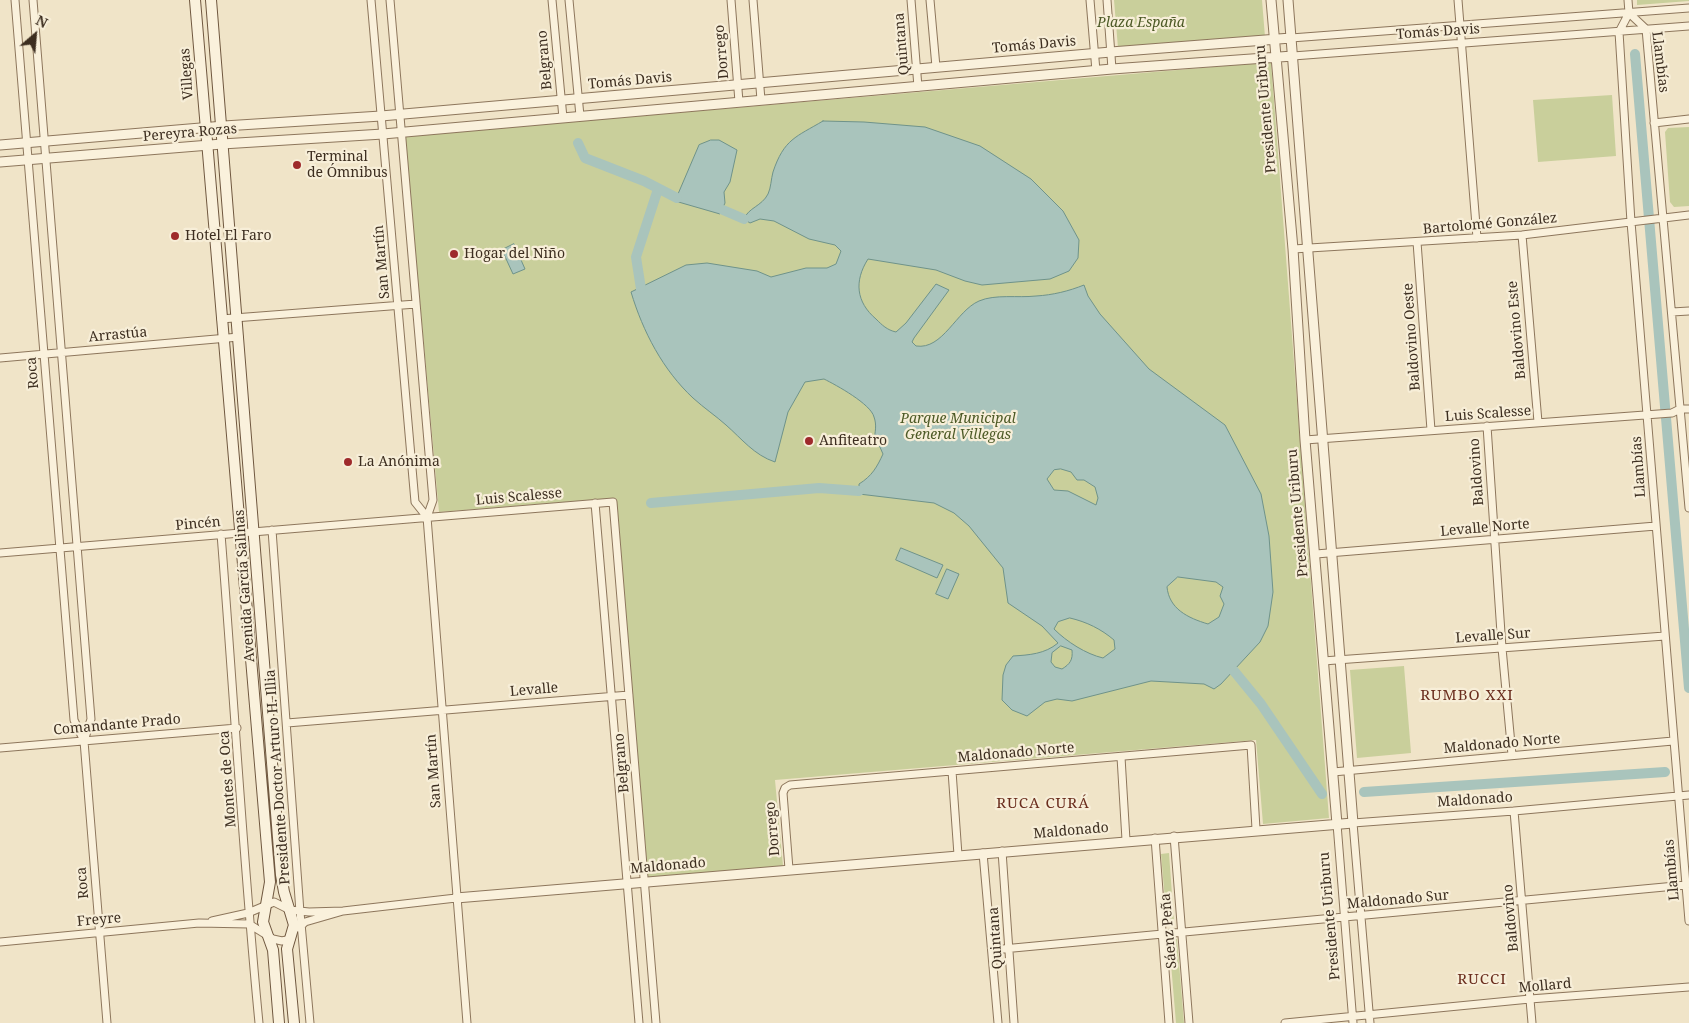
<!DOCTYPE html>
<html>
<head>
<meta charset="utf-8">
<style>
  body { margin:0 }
  #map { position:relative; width:1689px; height:1023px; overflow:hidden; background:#f0e4c8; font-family:"Noto Serif",serif }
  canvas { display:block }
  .north { position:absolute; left:10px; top:10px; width:50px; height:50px; -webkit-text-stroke:4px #f7eed8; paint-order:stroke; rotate:27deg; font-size:14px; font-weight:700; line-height:20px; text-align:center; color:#3d2e20 }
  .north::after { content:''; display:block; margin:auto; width:18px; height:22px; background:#3d2e20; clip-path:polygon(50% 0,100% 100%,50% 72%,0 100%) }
</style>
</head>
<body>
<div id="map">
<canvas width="1689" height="1023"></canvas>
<div class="north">N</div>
</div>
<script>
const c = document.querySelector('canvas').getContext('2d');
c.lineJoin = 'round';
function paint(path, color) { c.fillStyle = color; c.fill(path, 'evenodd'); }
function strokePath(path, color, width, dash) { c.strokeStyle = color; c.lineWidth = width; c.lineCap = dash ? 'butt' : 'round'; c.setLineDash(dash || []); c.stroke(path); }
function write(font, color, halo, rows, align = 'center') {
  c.font = font + ' "Noto Serif",serif'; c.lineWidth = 4.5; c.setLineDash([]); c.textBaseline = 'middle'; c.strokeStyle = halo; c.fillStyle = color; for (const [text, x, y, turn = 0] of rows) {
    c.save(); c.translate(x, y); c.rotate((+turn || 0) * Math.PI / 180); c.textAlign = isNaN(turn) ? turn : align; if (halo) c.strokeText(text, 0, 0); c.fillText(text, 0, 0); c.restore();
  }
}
paint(new Path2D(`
  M 1114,0 L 1262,0 L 1265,37 L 1118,48 Z
  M 1637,0 L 1689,0 L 1689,1 L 1637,5 Z
  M 1271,62 L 1329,818 L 1263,824 L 1256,740 L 775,780 L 783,866 L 648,877 L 616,498 L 439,512 L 405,136 Z
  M 1612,95 L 1616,156 L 1538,162 L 1533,100 Z
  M 1689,127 L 1689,206 L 1674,207 L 1670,202 L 1665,132 L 1668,128 Z
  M 1404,666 L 1411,753 L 1357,758 L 1350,670 Z
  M 1169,853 L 1174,922 L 1167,923 L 1161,854 Z
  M 1177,939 L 1184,1023 L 1176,1023 L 1169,940 Z`), '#c9cf9b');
const water = new Path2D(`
  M 823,121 L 864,122 L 925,127 L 980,146 L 1031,179 L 1063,211 L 1079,240 L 1078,258 L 1069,271 L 1050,279 L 982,285 L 965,281 L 936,270 L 868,259 C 854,281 856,302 876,319 C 882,325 887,330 896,332 L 906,323 L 936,284 L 949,290 L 914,338 L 912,342 L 916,346 C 943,350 956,311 979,301 C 995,294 1018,298 1036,296 C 1053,295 1069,291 1084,285 L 1088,296 L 1100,314 L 1149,369 L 1225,425 L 1261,494 L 1269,536 L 1273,592 L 1268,626 L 1260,642 L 1221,684 L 1214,689 L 1204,684 L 1151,681 L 1072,701 L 1057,699 L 1045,702 L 1027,716 L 1012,710 L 1002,700 L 1003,675 L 1006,665 L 1013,656 C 1029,655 1045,654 1058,643 L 1042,626 L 1008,603 L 1003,568 L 969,526 L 954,513 L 934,503 L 859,494 L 859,484 C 872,476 877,467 883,454 L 879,445 L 874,440 C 875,433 877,425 874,417 C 871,404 836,385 824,379 L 805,382 L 788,412 L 775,462 C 754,455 742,439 726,425 C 716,416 704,408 693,398 C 663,370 643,332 631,292 L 686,265 L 707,263 L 757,271 L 771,277 L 806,268 L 827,268 L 836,264 L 841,251 L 835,245 L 809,239 L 774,221 L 760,219 L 750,223 L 744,219 C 748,208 762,206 768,194 C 771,188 771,179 773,172 C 784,139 796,137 823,121 ZM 1061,469 L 1071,472 L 1077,480 L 1084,480 L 1095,487 L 1098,498 L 1096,505 L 1068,491 L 1054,490 L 1047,479 L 1054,470 ZM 1178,577 L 1216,582 L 1223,587 L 1220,596 L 1224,604 L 1219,617 L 1208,624 C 1188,618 1169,609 1167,587 ZM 1070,618 C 1087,622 1101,629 1114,640 L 1115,649 L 1103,658 C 1086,654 1067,642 1054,629 L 1058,622 ZM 1061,646 L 1072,650 C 1073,660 1070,664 1062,669 L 1055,667 L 1051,662 L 1052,653 Z
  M 711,140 L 719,140 L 737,150 L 730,182 L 724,192 L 725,203 L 720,214 L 675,201 L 699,145 Z
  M 514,244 L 525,269 L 513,274 L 502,250 Z
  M 901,548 L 943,565 L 937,578 L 896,560 Z
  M 947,569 L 959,574 L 948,599 L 936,594 Z`);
paint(water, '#a9c4bc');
strokePath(water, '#6f938a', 1);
strokePath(new Path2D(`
  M 1635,54 L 1689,688
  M 578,143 L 585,158 L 644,181 L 677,198
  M 723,210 L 744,219
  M 641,289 L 636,257 L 658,189
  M 651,503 L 819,488 L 859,491
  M 1234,671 L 1261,704 L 1322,794
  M 1364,792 L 1665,772`), '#a9c4bc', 10);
const minor = new Path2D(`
  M 15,0 L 74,720 L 84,741 L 107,1023
  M 33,0 L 91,719 L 84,741
  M 371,0 L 415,502 L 427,517
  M 390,0 L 433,500 L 427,517 L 467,1023
  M 552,0 L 563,118
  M 569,0 L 580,116
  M 731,0 L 739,102
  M 753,0 L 761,100
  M 911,0 L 918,87
  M 930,0 L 936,67
  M 1090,0 L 1096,71
  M 1107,0 L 1112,69
  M 1458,0 L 1477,238
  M 1628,0 L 1629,13 L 1619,32 L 1631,222 L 1689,921
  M 1629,13 L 1646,29 L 1689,508
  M 1291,38 L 1689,8
  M 1293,56 L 1689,26
  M 1654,123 L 1689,119
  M 1522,235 L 1538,422
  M 1417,242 L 1431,430
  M 1293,249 L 1522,235 L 1689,215
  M 1672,312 L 1689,311
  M 221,319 L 416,304
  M 0,358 L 239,337
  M 1487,426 L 1502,648 L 1512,755
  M 1305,440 L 1672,413 L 1680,409 L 1689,409
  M 595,503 L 639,1023
  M 272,530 L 300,912 L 310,1023
  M 221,534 C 234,697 243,860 259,1023
  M 0,553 L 613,502 L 656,1023
  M 1316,554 L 1656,526
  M 1323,661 L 1665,636
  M 287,723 L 629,695
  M 0,748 L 237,728
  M 1121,757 L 1126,840
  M 952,771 L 958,855
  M 1333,772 L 1673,741
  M 1514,811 L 1532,1023
  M 1337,824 L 1353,1023
  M 1174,836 L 1189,1023
  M 1155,838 L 1169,1023
  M 1002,851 L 1014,1023
  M 983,853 L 998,1023
  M 789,869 L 783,793 L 785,788 L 790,785 L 1251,745 L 1256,829
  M 212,921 L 248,913 L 274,902 L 290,910 L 309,912 L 343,911 L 456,898
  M 299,928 L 305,922 L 343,911
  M 0,942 L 199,923 L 249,924 L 273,939 L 282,941 L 291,939
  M 992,950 L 1686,885
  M 1285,1023 L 1530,999 L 1689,987
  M 1370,1023 L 1353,823 L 1514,811 L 1689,795`);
const tertiary = new Path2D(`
  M 1271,0 L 1293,249 L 1305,440 L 1337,824
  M 0,145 L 224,126 L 381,116 L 1111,52 L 1291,38
  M 0,162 L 222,144 L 383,134 L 1112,69 L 1293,56
  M 456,898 L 1353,823 L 1288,0`);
const secondary = new Path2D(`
  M 195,0 L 270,882 L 263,922 L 273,950 L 279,1023
  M 211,0 L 281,875 L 284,892 L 294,925 L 287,949 L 294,1023`);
strokePath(minor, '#8d765c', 9);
strokePath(tertiary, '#8d765c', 11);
strokePath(secondary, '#6f573f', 12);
strokePath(minor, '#faf1dc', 7);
strokePath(tertiary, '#faf1dc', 9);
strokePath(secondary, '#faf1dc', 10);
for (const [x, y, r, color] of [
  [297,165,5,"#9e2a2b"],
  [175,236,5,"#9e2a2b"],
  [454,254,5,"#9e2a2b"],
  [809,441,5,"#9e2a2b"],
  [348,462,5,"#9e2a2b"]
]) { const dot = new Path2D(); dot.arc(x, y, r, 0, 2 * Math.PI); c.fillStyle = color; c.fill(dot); strokePath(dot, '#f7eed8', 2); }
write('italic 14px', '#4d5a26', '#f7eed8', [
  ["Plaza España",1141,23],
  ["Parque Municipal",958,419],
  ["General Villegas",958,435]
]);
write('14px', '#3d2e20', '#f7eed8', [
  ["Tomás Davis",1438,32,-4],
  ["Quintana",902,44,-95],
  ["Tomás Davis",1034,45,-5],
  ["Dorrego",722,52,-95],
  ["Belgrano",545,60,-95],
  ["Llambías",1660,62,83],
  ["Villegas",187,74,-94],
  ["Tomás Davis",630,81,-5],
  ["Presidente Uriburu",1266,109,-95],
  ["Pereyra Rozas",190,133,-5],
  ["Bartolomé González",1490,224,-5],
  ["San Martín",382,262,-95],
  ["Baldovino Este",1517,330,-95],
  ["Arrastúa",118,335,-5],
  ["Baldovino Oeste",1412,337,-94],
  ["Roca",33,373,-95],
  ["Luis Scalesse",1488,414,-4],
  ["Llambías",1639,467,-94],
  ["Baldovino",1477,472,-94],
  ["Luis Scalesse",519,497,-5],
  ["Presidente Uriburu",1298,513,-95],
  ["Pincén",198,524,-5],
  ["Levalle Norte",1485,528,-5],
  ["Avenida García Salinas",245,586,-94],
  ["Levalle Sur",1493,636,-4],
  ["Levalle",534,690,-5],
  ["Comandante Prado",117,725,-5],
  ["Maldonado Norte",1502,744,-5],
  ["Maldonado Norte",1016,753,-5],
  ["Belgrano",622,763,-95],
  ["San Martín",434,771,-94],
  ["Presidente Doctor Arturo H. Illia",278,777,-94],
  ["Montes de Oca",228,779,-94],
  ["Maldonado",1475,800,-4],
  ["Dorrego",773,829,-95],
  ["Maldonado",1071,831,-5],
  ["Maldonado",668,866,-5],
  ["Llambías",1672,870,-95],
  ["Roca",83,883,-95],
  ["Maldonado Sur",1398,900,-5],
  ["Presidente Uriburu",1330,916,-95],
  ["Baldovino",1511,918,-95],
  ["Freyre",99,920,-5],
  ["Sáenz Peña",1169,931,-95],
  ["Quintana",996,938,-94],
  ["Mollard",1545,986,-5]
]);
write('14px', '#3d2e20', '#f7eed8', [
  ["Terminal",307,157],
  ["de Ómnibus",307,173],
  ["Hotel El Faro",185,236],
  ["Hogar del Niño",464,254],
  ["Anfiteatro",819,441],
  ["La Anónima",358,462]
], 'left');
c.letterSpacing = '1px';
write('15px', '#6b2e1e', '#f7eed8', [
  ["RUMBO XXI",1467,696],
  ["RUCA CURÁ",1043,804],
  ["RUCCI",1482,980]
]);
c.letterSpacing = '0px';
</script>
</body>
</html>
